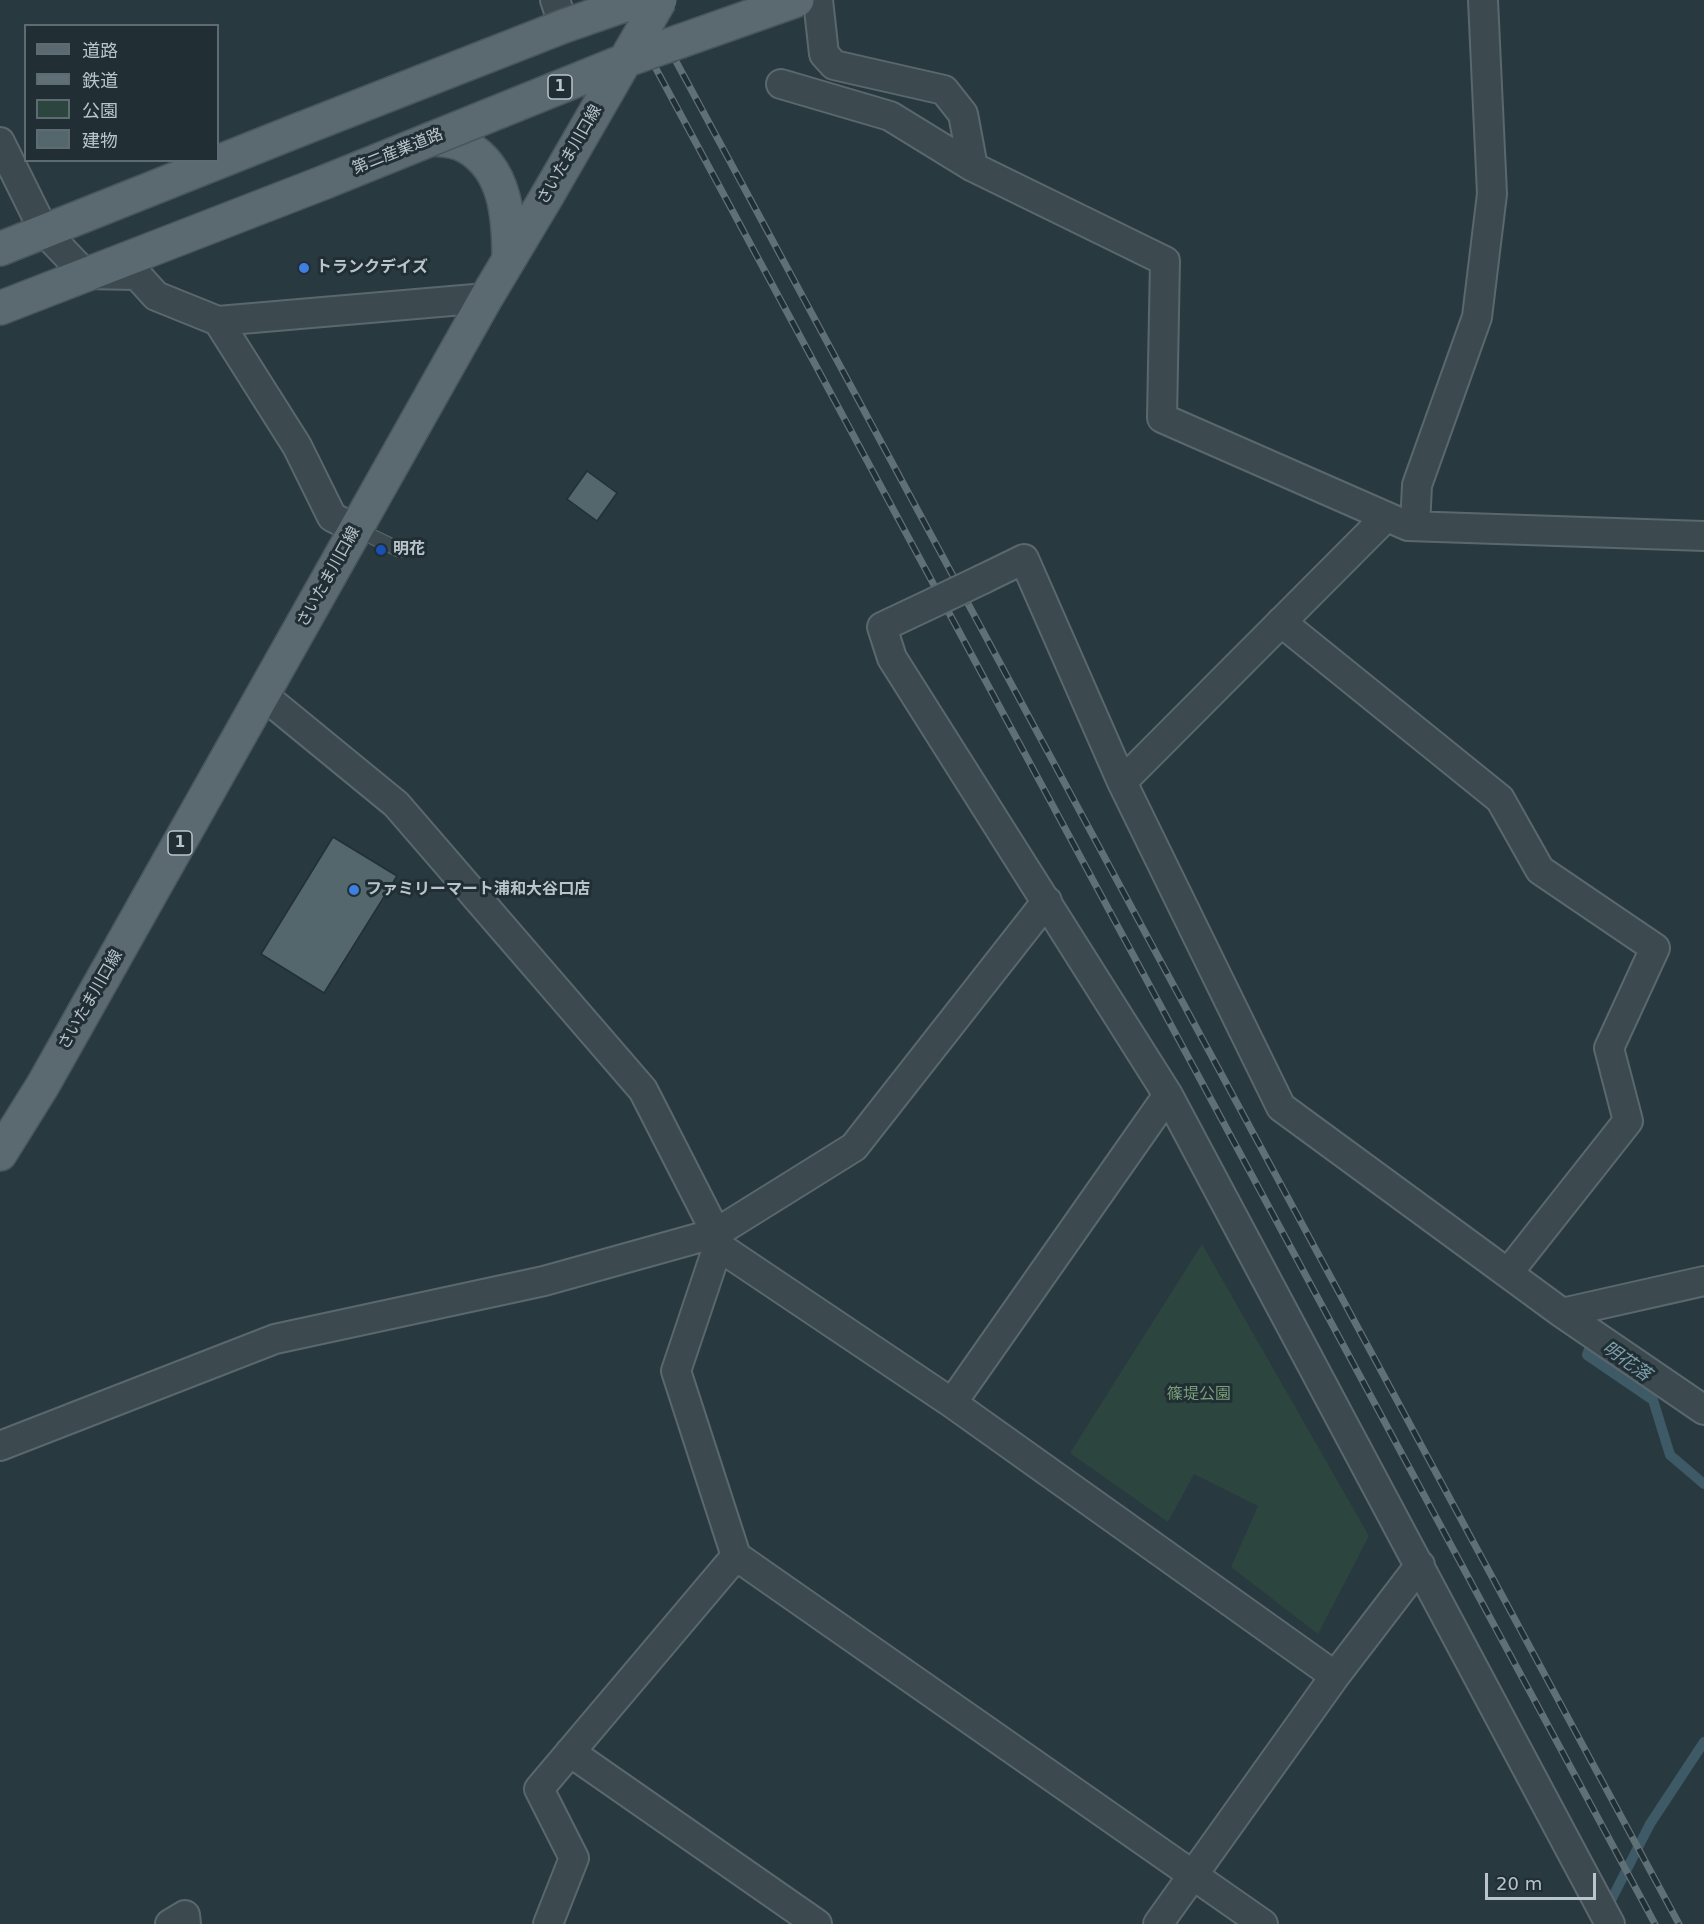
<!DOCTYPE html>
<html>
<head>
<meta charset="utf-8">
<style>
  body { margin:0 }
  #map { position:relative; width:1704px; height:1924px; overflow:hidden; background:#283940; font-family:"DejaVu Sans","Noto Sans JP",sans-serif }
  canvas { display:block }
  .legend { position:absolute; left:24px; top:24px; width:195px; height:138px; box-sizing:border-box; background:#212f35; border:2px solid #5e6b71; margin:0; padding:8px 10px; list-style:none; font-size:18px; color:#b9c5ca }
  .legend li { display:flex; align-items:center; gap:12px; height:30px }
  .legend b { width:30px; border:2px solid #5e6b71 }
  .scale { position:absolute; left:1485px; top:1873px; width:111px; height:27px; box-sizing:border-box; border:3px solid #b9c5ca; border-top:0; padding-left:8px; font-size:18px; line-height:21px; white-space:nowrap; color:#b9c5ca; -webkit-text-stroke:4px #212f35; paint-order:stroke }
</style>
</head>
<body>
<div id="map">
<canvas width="1704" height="1924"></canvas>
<ul class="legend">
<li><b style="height:8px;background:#5b6a70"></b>道路</li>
<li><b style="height:8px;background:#5f7077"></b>鉄道</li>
<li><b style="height:16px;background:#2d453f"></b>公園</li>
<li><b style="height:16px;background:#54676d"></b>建物</li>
</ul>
<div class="scale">20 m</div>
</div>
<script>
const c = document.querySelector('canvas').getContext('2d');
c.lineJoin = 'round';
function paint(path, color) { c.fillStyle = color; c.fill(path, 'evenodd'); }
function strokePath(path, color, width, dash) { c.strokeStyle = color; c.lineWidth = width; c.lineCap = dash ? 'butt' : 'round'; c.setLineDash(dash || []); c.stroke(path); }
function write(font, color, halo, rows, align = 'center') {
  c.font = font + ' "DejaVu Sans","Noto Sans JP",sans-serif'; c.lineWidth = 6; c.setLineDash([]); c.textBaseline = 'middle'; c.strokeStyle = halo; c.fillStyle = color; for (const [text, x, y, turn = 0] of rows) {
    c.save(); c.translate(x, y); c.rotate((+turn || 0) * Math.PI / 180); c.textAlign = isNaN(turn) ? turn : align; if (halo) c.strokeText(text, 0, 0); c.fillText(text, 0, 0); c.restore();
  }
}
paint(new Path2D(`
  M 1202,1244 L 1369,1536 L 1318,1634 L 1231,1567 L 1258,1506 L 1194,1474 L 1168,1522 L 1070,1453 Z`), '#2d453f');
strokePath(new Path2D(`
  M 1593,1337 L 1587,1355 L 1653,1400 L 1670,1455 L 1704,1484
  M 1606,1910 L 1650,1824 L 1704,1742`), '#3e5a66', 10);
const building = new Path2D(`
  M 587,471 L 617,493 L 597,521 L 567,499 Z
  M 333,837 L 397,876 L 324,993 L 261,954 Z`);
paint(building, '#54676d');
strokePath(building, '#233137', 1.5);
const service = new Path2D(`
  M 356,529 L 400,550`);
const minor = new Path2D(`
  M 555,0 L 564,26
  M 818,0 L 824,54 L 834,65 L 944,90 L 963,114 L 973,167 L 1165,261 L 1162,418 L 1408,526 L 1704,536
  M 781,84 L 890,116 L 973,167
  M 0,142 L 44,231 L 85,274 L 137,275 L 156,296 L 218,321 L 297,446 L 332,517 L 356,529
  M 218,321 L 486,298
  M 1415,526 L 1417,485 L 1477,317 L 1492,194 L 1483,0
  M 983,579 L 1024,559 L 1122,782 L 1281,1107 L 1562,1313 L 1704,1410
  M 937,601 L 882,627 L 892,658 L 1168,1095 L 1610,1924
  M 1281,622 L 1500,799 L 1540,870 L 1655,948 L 1609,1048 L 1628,1121 L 1508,1273
  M 263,695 L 396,804 L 643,1090 L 716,1233 L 718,1246 L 952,1403 L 1335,1676
  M 1122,782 L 1386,517
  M 718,1246 L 676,1371 L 736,1556 L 1263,1924
  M 1562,1313 L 1704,1281
  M 952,1403 L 1168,1095
  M 0,1446 L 275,1339 L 544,1281 L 716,1233 L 854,1147 L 1047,901
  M 570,1752 L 817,1924
  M 170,1924 L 185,1915 L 186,1924
  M 548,1924 L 574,1858 L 539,1789 L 736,1556
  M 1158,1924 L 1335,1676 L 1420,1565`);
const primary = new Path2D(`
  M 431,139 C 443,140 456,140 467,147 C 506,169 509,218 509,258
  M 0,249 L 301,129
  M 0,308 L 325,182
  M 0,1154 L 43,1085 L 486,298 L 547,196`);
strokePath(service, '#5a686d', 16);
strokePath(minor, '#5a686d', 32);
strokePath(primary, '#49565c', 36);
strokePath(service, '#3c4a50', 14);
strokePath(minor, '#3c4a50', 28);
strokePath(primary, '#5b6a70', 33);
const rail = new Path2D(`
  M 619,0 L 1655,1924
  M 643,0 L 1679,1924`);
strokePath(rail, '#5f7077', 7);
strokePath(rail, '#212f35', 4.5, [14]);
const minorBridge = new Path2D(`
  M 937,601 L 983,579`);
const primaryBridge = new Path2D(`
  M 301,129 L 564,26 L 639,0
  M 325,182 L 624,61 L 797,0
  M 547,196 L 660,0`);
strokePath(minorBridge, '#5a686d', 32, []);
strokePath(primaryBridge, '#49565c', 36, []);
strokePath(minorBridge, '#3c4a50', 28);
strokePath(primaryBridge, '#5b6a70', 33);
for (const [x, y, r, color] of [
  [304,268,6,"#3f7fe0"],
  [381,550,6,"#1a4fb4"],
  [354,890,6,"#3f7fe0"]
]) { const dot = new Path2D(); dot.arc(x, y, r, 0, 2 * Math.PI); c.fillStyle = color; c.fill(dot); strokePath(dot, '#212f35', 2); }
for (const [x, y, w] of [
  [560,87,24],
  [180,843,24]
]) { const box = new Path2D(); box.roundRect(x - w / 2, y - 12, w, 24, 4.5); c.fillStyle = '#212f35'; c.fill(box); strokePath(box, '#b9c5ca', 1.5); }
write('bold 15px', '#b9c5ca', null, [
  ["1",560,87],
  ["1",180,843]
]);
write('16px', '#b9c5ca', '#212f35', [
  ["第二産業道路",398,152,-22],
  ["さいたま川口線",570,155,-60],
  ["さいたま川口線",329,577,-61],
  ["さいたま川口線",91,1000,-60]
]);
write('bold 16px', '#b9c5ca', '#212f35', [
  ["トランクデイズ",316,268],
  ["明花",393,550],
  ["ファミリーマート浦和大谷口店",366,890]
], 'left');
write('16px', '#7b9e79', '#212f35', [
  ["篠堤公園",1199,1395]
]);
write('italic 18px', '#7c9daa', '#212f35', [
  ["明花落",1626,1362,35]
]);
</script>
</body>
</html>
